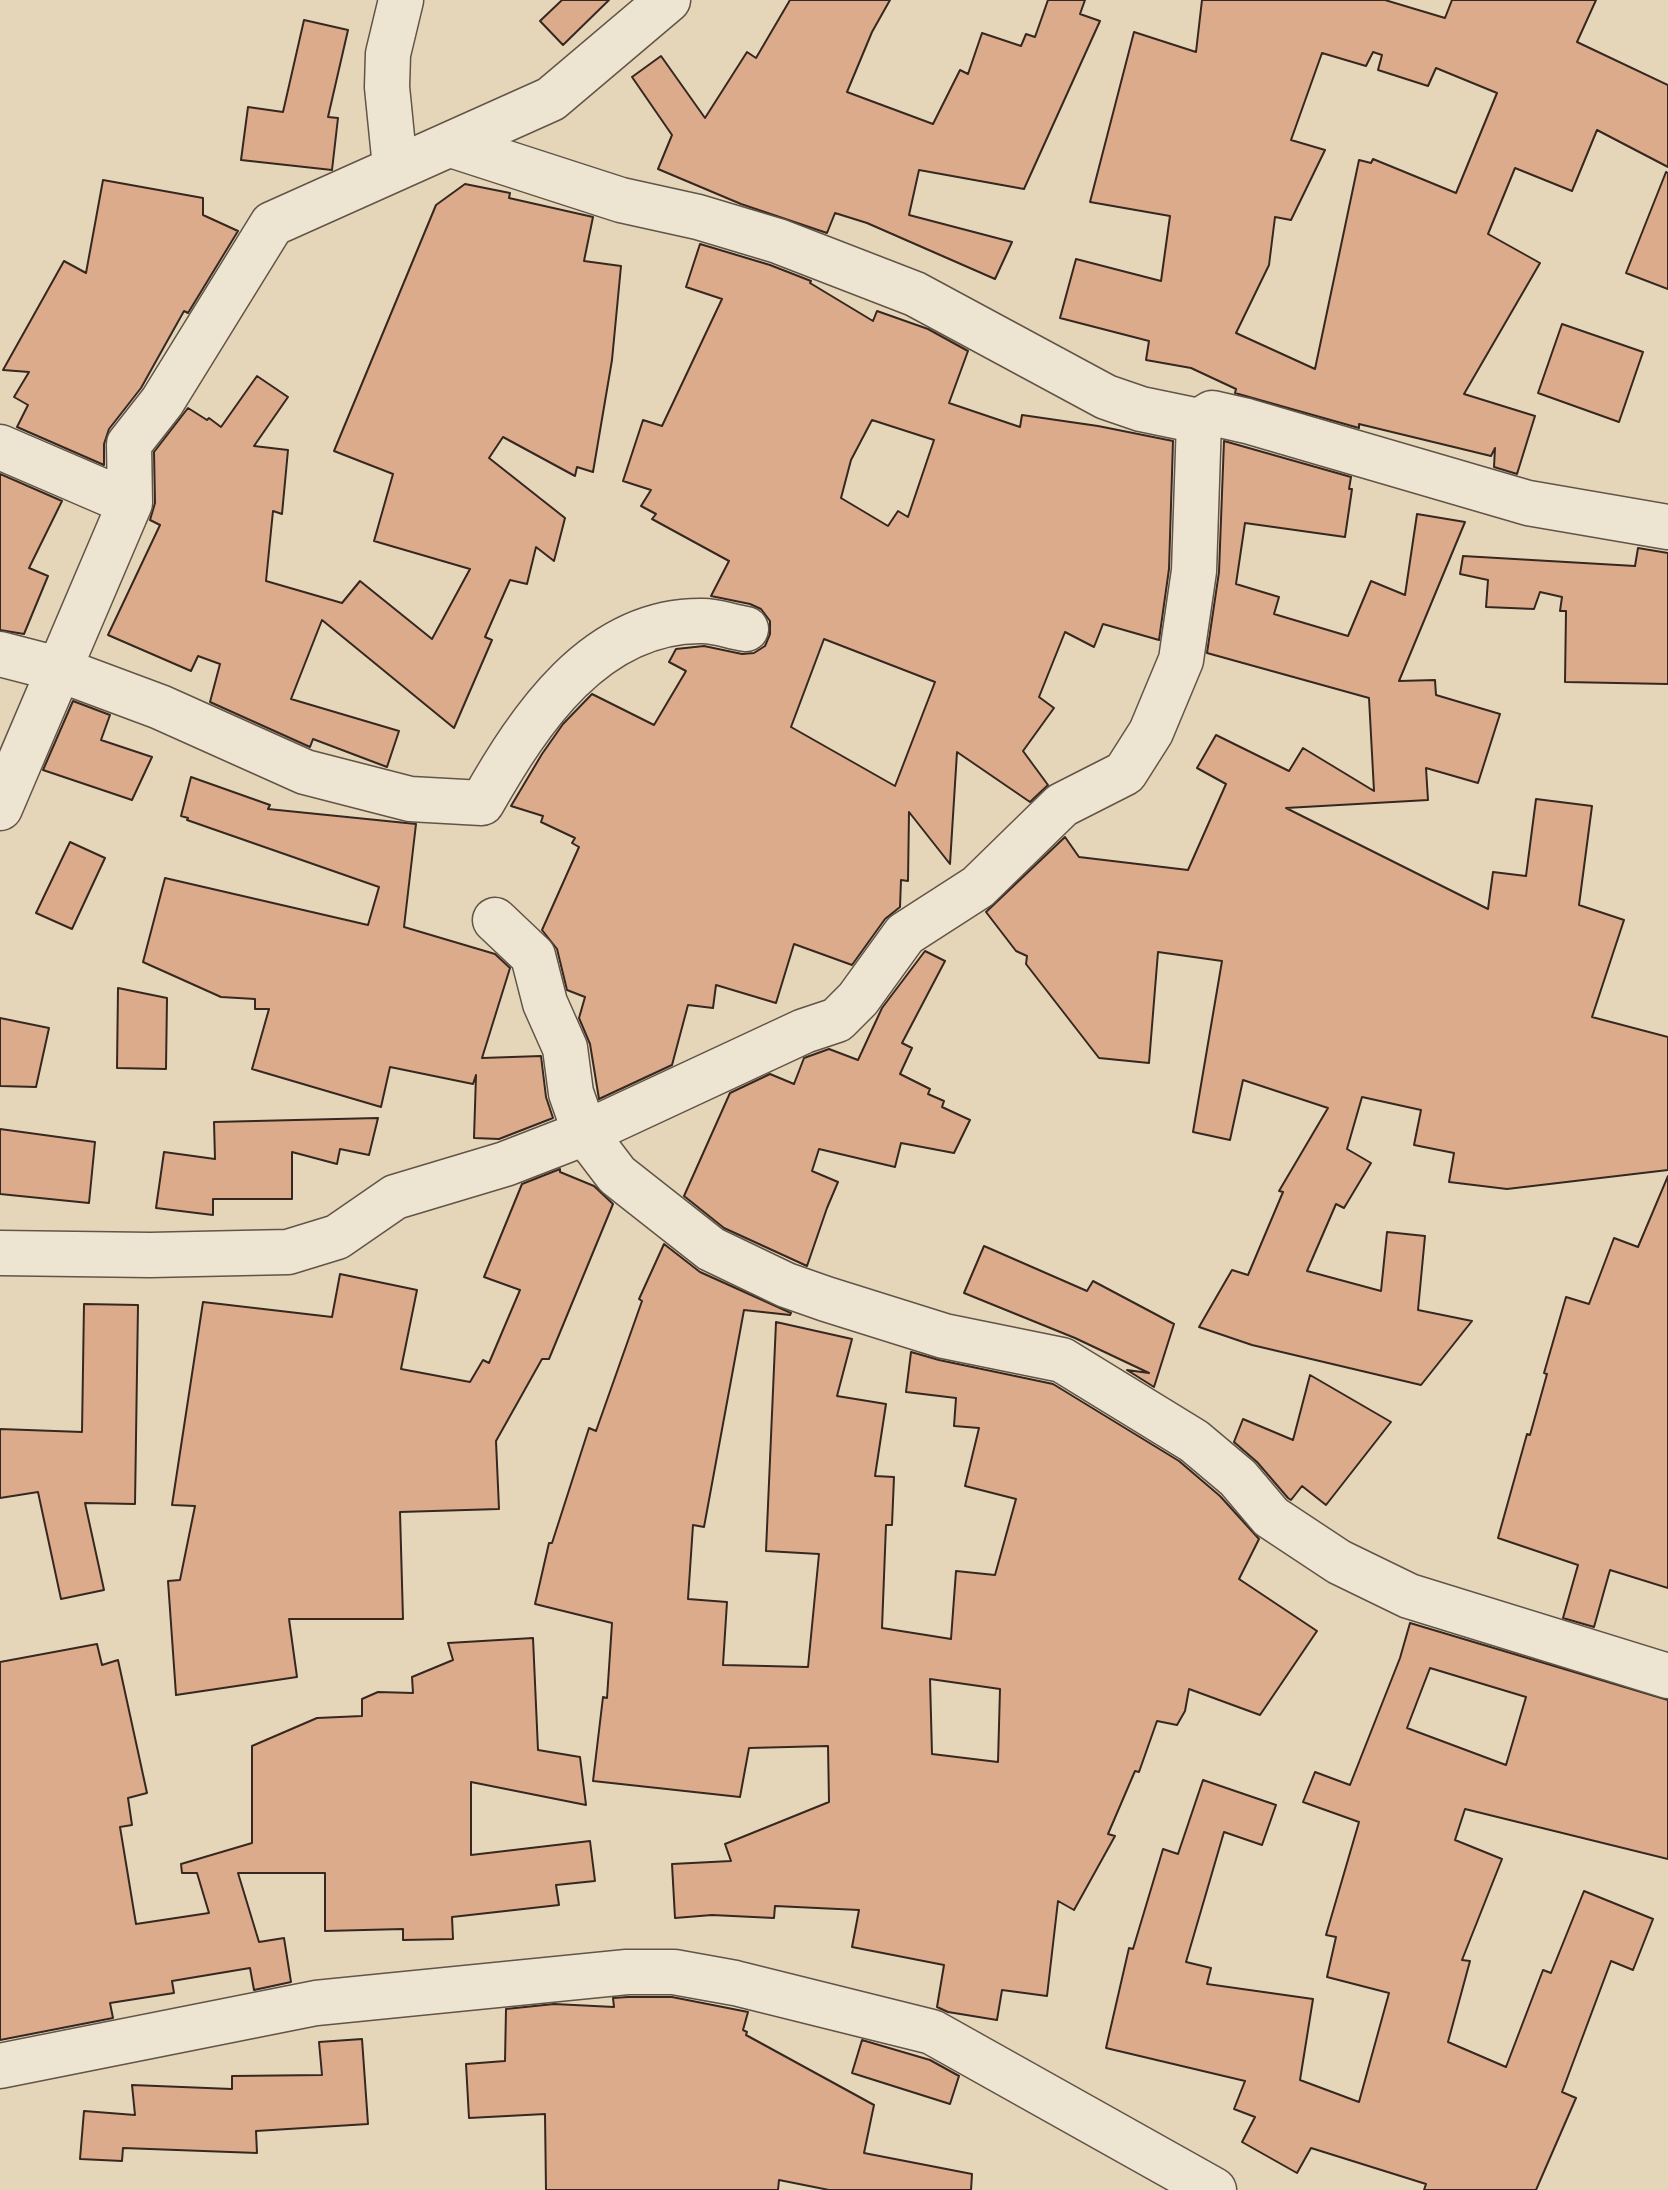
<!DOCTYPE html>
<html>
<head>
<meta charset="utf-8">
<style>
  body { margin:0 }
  canvas { display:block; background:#e5d6ba }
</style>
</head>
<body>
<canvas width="1668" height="2190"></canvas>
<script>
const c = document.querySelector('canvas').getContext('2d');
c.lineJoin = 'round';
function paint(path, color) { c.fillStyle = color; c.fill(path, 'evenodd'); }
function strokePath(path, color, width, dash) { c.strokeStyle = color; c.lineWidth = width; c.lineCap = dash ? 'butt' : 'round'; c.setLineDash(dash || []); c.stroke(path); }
const building = new Path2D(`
  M 562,0 L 609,0 L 563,45 L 540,21 Z
  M 790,0 L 890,0 L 872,32 L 847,92 L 933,124 L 960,70 L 968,74 L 982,33 L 1021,46 L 1026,34 L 1035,37 L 1048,0 L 1085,0 L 1080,14 L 1100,21 L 1024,189 L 919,170 L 909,215 L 1012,242 L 995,279 L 867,223 L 835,213 L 827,233 L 741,204 L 658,169 L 672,135 L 632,77 L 661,56 L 705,118 L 747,52 L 756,58 Z
  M 1202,0 L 1385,0 L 1445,18 L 1452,0 L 1596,0 L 1577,42 L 1668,85 L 1668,167 L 1597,130 L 1572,191 L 1515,168 L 1488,234 L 1540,263 L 1464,394 L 1535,416 L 1517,474 L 1494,467 L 1495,448 L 1491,456 L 1359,424 L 1359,428 L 1235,393 L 1236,389 L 1191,368 L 1146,360 L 1149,341 L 1060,318 L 1076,259 L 1161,281 L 1170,216 L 1090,202 L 1134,32 L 1196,52 ZM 1373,52 L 1382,55 L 1378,70 L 1428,86 L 1436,68 L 1497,93 L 1456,193 L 1373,159 L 1371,163 L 1359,160 L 1315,369 L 1236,333 L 1269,265 L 1275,217 L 1291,220 L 1325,150 L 1291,140 L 1322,53 L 1366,66 Z
  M 304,20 L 348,30 L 328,117 L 338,118 L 332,170 L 241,160 L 248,107 L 283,112 Z
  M 1666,172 L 1668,173 L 1668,289 L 1626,273 Z
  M 103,180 L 203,198 L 203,215 L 238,231 L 188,313 L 184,311 L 141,388 L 109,429 L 104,444 L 104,465 L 17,427 L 28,405 L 14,397 L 29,372 L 3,370 L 64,261 L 86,273 Z
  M 465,184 L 510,193 L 509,198 L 593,217 L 584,261 L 621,266 L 612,360 L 593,472 L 577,467 L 575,476 L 503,437 L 489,458 L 565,518 L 554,561 L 536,547 L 527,584 L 510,580 L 485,637 L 492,640 L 454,728 L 322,620 L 291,699 L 399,731 L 387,767 L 313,739 L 310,747 L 210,702 L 220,664 L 198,656 L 191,671 L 108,635 L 160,525 L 150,520 L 155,503 L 154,452 L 188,408 L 207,420 L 209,418 L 221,427 L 257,376 L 288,397 L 254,446 L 288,450 L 282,514 L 273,511 L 266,581 L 342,603 L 360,581 L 432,639 L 470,569 L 374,541 L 393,474 L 334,451 L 436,205 Z
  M 700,244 L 770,265 L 811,281 L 810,283 L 873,321 L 877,311 L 928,329 L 968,351 L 949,403 L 1020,427 L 1022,415 L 1098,426 L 1173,441 L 1169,569 L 1159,640 L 1103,624 L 1094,647 L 1065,632 L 1039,697 L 1054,708 L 1023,751 L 1048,785 L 1030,802 L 957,752 L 950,864 L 909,812 L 908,881 L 901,880 L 900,907 L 885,919 L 852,965 L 794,944 L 776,1003 L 716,985 L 713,1008 L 688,1005 L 672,1065 L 599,1099 L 590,1044 L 579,1018 L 585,997 L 567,990 L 557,949 L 542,930 L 579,847 L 572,843 L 575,838 L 541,822 L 543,816 L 511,806 L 542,754 L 563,724 L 592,694 L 654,725 L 686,671 L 669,662 L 676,649 L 704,646 L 742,654 L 754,653 L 765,646 L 770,634 L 770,621 L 761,609 L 750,604 L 711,596 L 729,561 L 652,519 L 656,514 L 641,506 L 651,490 L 623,481 L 643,420 L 662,426 L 722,299 L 686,287 ZM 872,420 L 934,440 L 908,517 L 898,511 L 888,526 L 841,498 L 851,460 ZM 824,639 L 935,682 L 895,786 L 791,727 Z
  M 1562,324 L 1643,352 L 1619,422 L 1538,393 Z
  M 1224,441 L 1351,477 L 1349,489 L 1352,489 L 1345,537 L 1245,523 L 1236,584 L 1279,597 L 1274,614 L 1348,636 L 1371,581 L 1405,595 L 1417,514 L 1465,522 L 1399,681 L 1435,680 L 1436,695 L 1500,714 L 1478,783 L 1426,768 L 1428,800 L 1286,808 L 1488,909 L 1493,872 L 1526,876 L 1536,799 L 1592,806 L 1579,905 L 1624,920 L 1592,1017 L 1668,1037 L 1668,1170 L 1507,1189 L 1449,1182 L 1454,1153 L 1414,1145 L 1421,1110 L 1362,1097 L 1347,1149 L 1371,1163 L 1344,1208 L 1336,1204 L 1307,1271 L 1381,1291 L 1387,1232 L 1425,1236 L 1418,1310 L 1472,1321 L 1421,1385 L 1252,1345 L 1199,1327 L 1232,1270 L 1248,1275 L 1283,1192 L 1279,1191 L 1328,1108 L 1243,1080 L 1230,1140 L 1193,1132 L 1222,961 L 1158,952 L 1149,1063 L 1099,1058 L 1026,964 L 1027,956 L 1016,951 L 986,912 L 1065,837 L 1079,857 L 1188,870 L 1226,784 L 1197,768 L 1216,735 L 1289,771 L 1303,748 L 1374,791 L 1369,698 L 1207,653 L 1219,572 Z
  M 0,474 L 62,501 L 29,568 L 48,576 L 24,634 L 0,630 Z
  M 1638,548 L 1668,553 L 1668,684 L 1565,682 L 1566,611 L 1560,611 L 1562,597 L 1540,592 L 1534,609 L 1486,607 L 1488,580 L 1460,574 L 1463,556 L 1635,566 Z
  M 73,701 L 110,715 L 101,740 L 152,757 L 132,800 L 43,770 Z
  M 191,777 L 270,805 L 268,809 L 416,824 L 404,927 L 495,954 L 510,968 L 482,1058 L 541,1056 L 546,1097 L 553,1118 L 499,1139 L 474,1138 L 476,1075 L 473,1084 L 390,1067 L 381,1107 L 252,1069 L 269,1009 L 255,1009 L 255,999 L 221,997 L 143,962 L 165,878 L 368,925 L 379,887 L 187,820 L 188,818 L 181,816 Z
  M 70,842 L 105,858 L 72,929 L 36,913 Z
  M 925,951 L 945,961 L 902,1043 L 912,1048 L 900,1074 L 930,1089 L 928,1094 L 944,1101 L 942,1107 L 970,1120 L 954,1153 L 901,1143 L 895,1167 L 819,1149 L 812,1171 L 838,1182 L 827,1208 L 807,1266 L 724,1228 L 684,1196 L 730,1093 L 770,1074 L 794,1084 L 804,1058 L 829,1049 L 858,1060 L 882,1008 Z
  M 118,988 L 167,998 L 166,1069 L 117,1068 Z
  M 0,1018 L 49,1028 L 36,1087 L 0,1086 Z
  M 378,1118 L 369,1155 L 340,1149 L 337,1164 L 292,1152 L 292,1199 L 213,1199 L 213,1215 L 156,1208 L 164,1152 L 215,1159 L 214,1122 Z
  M 0,1129 L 95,1142 L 89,1203 L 0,1194 Z
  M 560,1169 L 560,1172 L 594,1186 L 613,1204 L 549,1359 L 542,1359 L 496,1441 L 499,1509 L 400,1512 L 403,1619 L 289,1619 L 297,1677 L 176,1695 L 168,1581 L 180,1580 L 195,1506 L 172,1505 L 203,1302 L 332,1317 L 340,1274 L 417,1290 L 401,1369 L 470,1382 L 483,1360 L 489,1363 L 520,1290 L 484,1277 L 522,1184 Z
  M 1668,1176 L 1668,1588 L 1610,1570 L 1594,1627 L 1563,1618 L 1578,1565 L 1498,1538 L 1527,1434 L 1530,1435 L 1547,1374 L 1544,1373 L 1566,1297 L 1589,1304 L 1614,1238 L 1638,1247 Z
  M 664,1244 L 700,1272 L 791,1313 L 790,1315 L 744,1310 L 704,1527 L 693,1525 L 688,1599 L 727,1602 L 723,1665 L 808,1667 L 819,1554 L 766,1551 L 776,1322 L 852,1339 L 837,1396 L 886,1404 L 875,1476 L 894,1477 L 892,1525 L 886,1525 L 882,1628 L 951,1639 L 956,1571 L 995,1575 L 1016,1499 L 965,1486 L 979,1428 L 954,1426 L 956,1398 L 906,1392 L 911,1352 L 939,1360 L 1053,1384 L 1179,1461 L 1220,1496 L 1259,1539 L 1239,1579 L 1317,1631 L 1260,1715 L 1189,1689 L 1185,1711 L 1177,1725 L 1157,1721 L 1139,1772 L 1135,1771 L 1108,1834 L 1115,1836 L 1074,1910 L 1058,1901 L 1047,1996 L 1002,1990 L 997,2020 L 948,2012 L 937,2007 L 944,1965 L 852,1947 L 859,1910 L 775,1906 L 774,1918 L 712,1915 L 675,1918 L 672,1864 L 731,1861 L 725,1844 L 829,1802 L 828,1746 L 749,1748 L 740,1797 L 593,1781 L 603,1697 L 607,1698 L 612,1623 L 535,1604 L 549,1543 L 552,1543 L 589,1428 L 596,1431 L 642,1301 L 639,1299 ZM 930,1679 L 1000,1689 L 998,1762 L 932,1754 Z
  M 984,1246 L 1087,1291 L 1093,1281 L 1174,1324 L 1154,1387 L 1127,1370 L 1149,1373 L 1075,1338 L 964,1293 Z
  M 84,1304 L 138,1305 L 135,1504 L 85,1503 L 104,1590 L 61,1599 L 38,1492 L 0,1498 L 0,1429 L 82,1432 Z
  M 1310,1375 L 1391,1422 L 1326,1505 L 1302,1486 L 1291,1500 L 1288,1498 L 1257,1462 L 1234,1442 L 1243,1419 L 1293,1440 Z
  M 1410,1623 L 1668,1700 L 1668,1859 L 1465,1809 L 1455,1840 L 1502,1859 L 1462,1960 L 1470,1961 L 1448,2042 L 1506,2067 L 1543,1970 L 1551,1973 L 1584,1891 L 1653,1919 L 1633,1970 L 1611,1961 L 1562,2092 L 1576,2098 L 1536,2190 L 1424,2190 L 1426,2184 L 1311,2148 L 1297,2173 L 1242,2142 L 1255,2117 L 1234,2109 L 1245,2081 L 1106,2048 L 1129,1948 L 1133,1949 L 1163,1849 L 1178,1854 L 1203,1780 L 1276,1805 L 1262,1845 L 1224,1832 L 1186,1962 L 1211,1968 L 1207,1984 L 1313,1999 L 1300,2080 L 1359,2102 L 1389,1993 L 1327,1977 L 1336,1937 L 1326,1935 L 1359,1822 L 1303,1802 L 1315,1772 L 1350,1785 L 1400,1658 ZM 1430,1668 L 1526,1697 L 1506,1765 L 1407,1728 Z
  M 533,1638 L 538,1750 L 580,1757 L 586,1805 L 471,1782 L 471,1855 L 590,1841 L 595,1881 L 556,1885 L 559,1905 L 452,1917 L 453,1939 L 403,1940 L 403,1929 L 325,1931 L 325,1873 L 238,1873 L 259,1942 L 284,1938 L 291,1982 L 254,1990 L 250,1968 L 172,1981 L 174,1993 L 110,2003 L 113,2018 L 0,2040 L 0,1662 L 97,1644 L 102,1665 L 118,1660 L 147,1793 L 128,1798 L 132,1825 L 120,1827 L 136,1924 L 209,1913 L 197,1873 L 182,1873 L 181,1864 L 252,1843 L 252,1746 L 317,1718 L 362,1716 L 362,1699 L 378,1692 L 413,1693 L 412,1677 L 453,1660 L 448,1643 Z
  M 628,1997 L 672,1997 L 748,2012 L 743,2030 L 747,2032 L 746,2035 L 874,2105 L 864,2153 L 972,2174 L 971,2190 L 829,2190 L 779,2180 L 778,2190 L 546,2190 L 545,2114 L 469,2118 L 466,2064 L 505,2061 L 506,2009 L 554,2004 L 614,2007 L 613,1998 Z
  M 362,2039 L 368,2124 L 256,2131 L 257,2153 L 123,2148 L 122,2161 L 80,2159 L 84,2111 L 135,2115 L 132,2085 L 232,2089 L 232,2076 L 322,2075 L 319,2042 Z
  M 862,2040 L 930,2060 L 959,2076 L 950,2104 L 852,2073 Z`);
paint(building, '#dcab8b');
strokePath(building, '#362820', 2);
const minor = new Path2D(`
  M 451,145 L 621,200 L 698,217 L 778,241 L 915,294 L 1106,397 L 1141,409 L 1199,421 L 1212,413 L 1247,421 L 1528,503 L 1668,527
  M 395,167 L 387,87 L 388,54 L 401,0
  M 0,447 L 130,503
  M 0,654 L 58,669 L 160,707 L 305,772 L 410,799 L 482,803 C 529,720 595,619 703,621 C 717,621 732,627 746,629
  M 0,808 L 130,503 L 129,444 L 162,402 L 272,224 L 551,99 L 668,0
  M 495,920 L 533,956 L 545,1003 L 565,1048 L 571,1093 L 585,1133 L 617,1175 L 711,1249 L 786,1285 L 826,1299 L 944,1336 L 1062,1360 L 1194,1441 L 1238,1478 L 1271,1517 L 1339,1562 L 1409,1596 L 1668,1676
  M 0,1253 L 150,1255 L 288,1252 L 337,1237 L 395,1197 L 505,1164 L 585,1133 L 804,1031 L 837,1020 L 858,999 L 905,934 L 978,887 L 1062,805 L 1125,773 L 1151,732 L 1181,660 L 1194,571 L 1199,421
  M 0,2066 L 316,2003 L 627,1972 L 674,1972 L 735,1983 L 932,2032 L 1214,2190`);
strokePath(minor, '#625446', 47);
strokePath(minor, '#eee4d2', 44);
</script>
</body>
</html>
